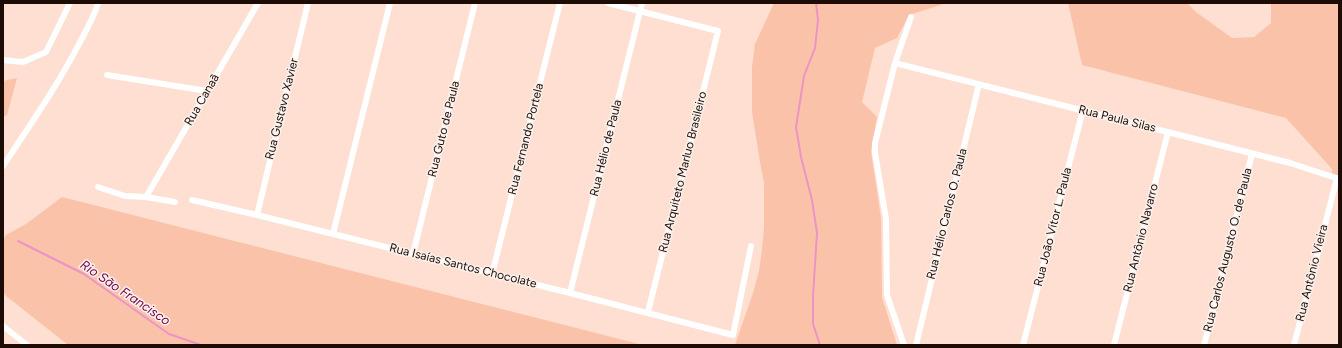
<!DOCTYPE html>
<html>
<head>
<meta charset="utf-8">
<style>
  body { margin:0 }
  #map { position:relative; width:1342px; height:348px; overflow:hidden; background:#fedfd1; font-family:Figtree,sans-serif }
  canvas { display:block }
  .frame { position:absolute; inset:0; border:4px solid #1c0c05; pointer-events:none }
</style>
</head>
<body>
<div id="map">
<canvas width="1342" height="348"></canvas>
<div class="frame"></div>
</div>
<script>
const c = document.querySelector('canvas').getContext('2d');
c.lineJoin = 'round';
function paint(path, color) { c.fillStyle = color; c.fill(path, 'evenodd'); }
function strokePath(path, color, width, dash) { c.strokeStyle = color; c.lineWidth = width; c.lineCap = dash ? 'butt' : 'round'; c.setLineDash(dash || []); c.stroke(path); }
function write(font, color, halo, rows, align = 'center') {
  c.font = font + ' Figtree,sans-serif'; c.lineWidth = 3; c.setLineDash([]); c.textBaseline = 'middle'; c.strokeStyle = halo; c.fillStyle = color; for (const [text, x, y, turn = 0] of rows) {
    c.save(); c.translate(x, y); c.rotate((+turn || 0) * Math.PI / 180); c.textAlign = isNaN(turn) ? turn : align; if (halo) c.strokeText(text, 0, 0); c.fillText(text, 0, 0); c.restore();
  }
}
paint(new Path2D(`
  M 774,3 L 947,3 L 909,15 L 897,38 L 875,48 L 862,102 L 877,117 L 871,151 L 881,218 L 882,297 L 897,345 L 735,345 L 753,293 L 759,271 L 762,250 L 764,228 L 764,183 L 760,162 L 752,112 L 752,67 L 755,44 Z
  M 1068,3 L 1187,3 L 1196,12 L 1232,38 L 1254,37 L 1271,23 L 1271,3 L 1339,3 L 1339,176 L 1332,173 L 1332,169 L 1286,118 L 1082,65 Z
  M 17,78 L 7,115 L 3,117 L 3,81 Z
  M 62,197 L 643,345 L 68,345 L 5,295 L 3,291 L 3,240 L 6,235 L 26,224 Z`), '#fac3a9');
strokePath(new Path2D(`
  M 816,3 L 818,20 L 815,48 L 804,76 L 796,127 L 801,157 L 812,200 L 817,233 L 813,296 L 813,324 L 820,345
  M 18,241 L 84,274 L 169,334 L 201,345`), '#ec94c4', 2);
strokePath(new Path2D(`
  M 608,3 L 718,31 L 648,312
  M 3,60 L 23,62 L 46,52 L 70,3
  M 895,63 L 1290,163 L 1339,179
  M 107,75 L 207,91
  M 3,166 C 30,125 58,85 80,42 C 87,29 94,17 98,3
  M 98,187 L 125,196 L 146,197 L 175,202
  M 146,197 L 258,3
  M 192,200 L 257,215 L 570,293 L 733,335 L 751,246
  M 257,215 L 308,3
  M 333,234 L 390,3
  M 413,254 L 475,3
  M 492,274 L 560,3
  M 570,293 L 642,3
  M 3,326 L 27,345
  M 904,345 L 887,295 L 886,219 L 875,153 L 875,143 L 895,63 L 911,17
  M 916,345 L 979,84
  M 1023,345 L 1083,110
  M 1114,345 L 1168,132
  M 1204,345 L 1252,154
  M 1294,345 L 1337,178`), '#fff', 6);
write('12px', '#1c0c05', '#fbf1ec', [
  ["Rua Canaã",202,100,-60],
  ["Rua Gustavo Xavier",282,109,-76],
  ["Rua Paula Silas",1117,119,14],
  ["Rua Guto de Paula",444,129,-76],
  ["Rua Fernando Portela",526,139,-76],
  ["Rua Hélio de Paula",606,148,-76],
  ["Rua Arquiteto Marluo Brasileiro",683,172,-76],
  ["Rua Hélio Carlos O. Paula",947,214,-76],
  ["Rua João Vitor L. Paula",1053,227,-76],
  ["Rua Antônio Navarro",1141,238,-76],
  ["Rua Carlos Augusto O. de Paula",1228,250,-76],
  ["Rua Isaías Santos Chocolate",463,266,14],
  ["Rua Antônio Vieira",1312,273,-76]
]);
write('italic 13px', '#6e014c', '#fbf1ec', [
  ["Rio São Francisco",125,293,34]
]);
</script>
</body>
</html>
